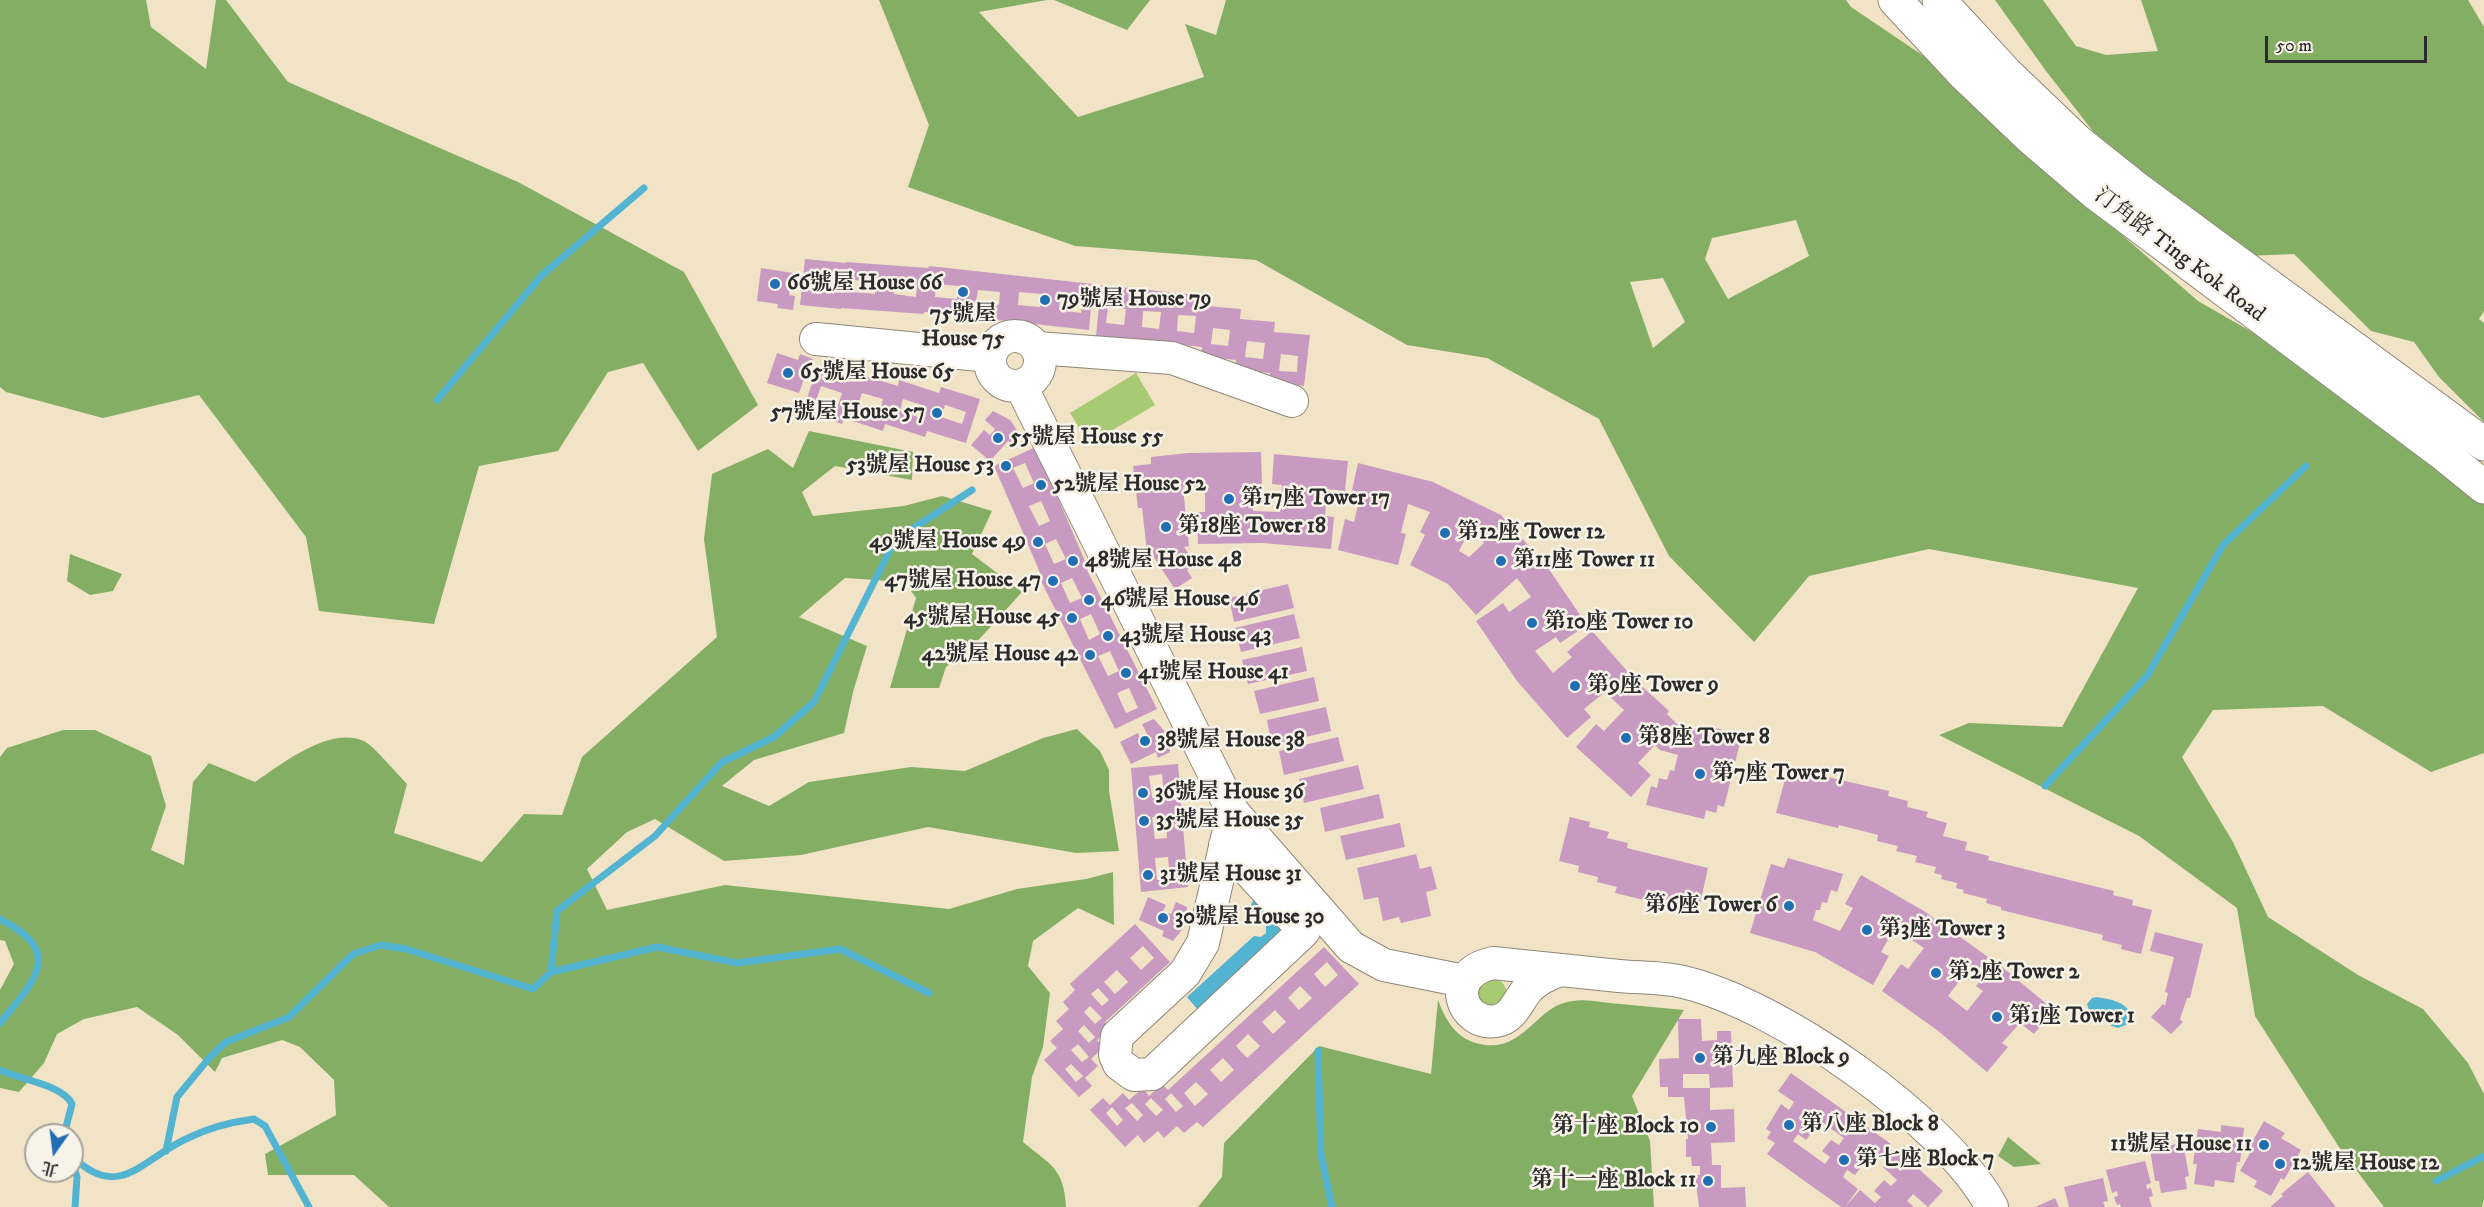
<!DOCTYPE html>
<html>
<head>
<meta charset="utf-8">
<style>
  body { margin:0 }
  #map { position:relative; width:2484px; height:1207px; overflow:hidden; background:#f1e3c6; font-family:"IM FELL DW Pica","Noto Serif TC",serif }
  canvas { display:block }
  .north { position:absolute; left:24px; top:1123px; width:60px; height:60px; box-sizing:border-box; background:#f7f3e8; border:2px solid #a5a39c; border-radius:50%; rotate:194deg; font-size:16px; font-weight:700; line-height:24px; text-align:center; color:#2b2b2b }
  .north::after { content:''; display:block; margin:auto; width:21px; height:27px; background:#1f6fb2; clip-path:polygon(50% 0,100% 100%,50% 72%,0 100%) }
  .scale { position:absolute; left:2265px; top:36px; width:162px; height:27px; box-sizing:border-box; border:3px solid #2b2b2b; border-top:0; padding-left:8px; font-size:18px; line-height:21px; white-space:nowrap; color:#2b2b2b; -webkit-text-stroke:4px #f7f3e8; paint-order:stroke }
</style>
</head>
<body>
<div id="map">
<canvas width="2484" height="1207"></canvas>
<div class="north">北</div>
<div class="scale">50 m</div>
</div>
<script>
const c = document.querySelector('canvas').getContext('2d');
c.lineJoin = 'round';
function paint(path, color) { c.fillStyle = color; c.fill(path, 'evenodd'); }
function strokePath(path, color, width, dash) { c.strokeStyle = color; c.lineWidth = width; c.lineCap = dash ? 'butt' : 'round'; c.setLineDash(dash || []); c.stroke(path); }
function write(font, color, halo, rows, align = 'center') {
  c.font = font + ' "IM FELL DW Pica","Noto Serif TC",serif'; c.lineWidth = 5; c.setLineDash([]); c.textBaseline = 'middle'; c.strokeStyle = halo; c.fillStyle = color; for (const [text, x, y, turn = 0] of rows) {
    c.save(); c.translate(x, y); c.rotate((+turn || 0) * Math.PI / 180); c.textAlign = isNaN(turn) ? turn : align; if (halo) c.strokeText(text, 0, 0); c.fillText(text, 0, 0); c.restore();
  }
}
paint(new Path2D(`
  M 1136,373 L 1155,405 L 1089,444 L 1070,413 Z
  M 1494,978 L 1503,983 L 1508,993 L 1496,1009 L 1478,1002 C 1477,984 1477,984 1494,978 Z`), '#a7ca73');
paint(new Path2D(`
  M 0,0 L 146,0 L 151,27 L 206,69 L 216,0 L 226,0 L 288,82 L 518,182 L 684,272 L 758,405 L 698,451 L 643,363 L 608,372 L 558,451 L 479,466 L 434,624 L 319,611 L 306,537 L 199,395 L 103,418 L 6,392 L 0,387 Z
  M 879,0 L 1047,0 L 979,12 L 1078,117 L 1204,77 L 1185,24 L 1216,35 L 1226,0 L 1846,0 L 1851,7 L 1937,65 L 2015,142 L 2198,301 L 2271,343 L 2484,484 L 2484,753 L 2431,772 L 2323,706 L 2213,710 L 2182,757 L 2233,842 L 2268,917 L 2358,975 L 2423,1009 L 2468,1063 L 2484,1094 L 2484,1199 L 2482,1207 L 2384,1207 L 2339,1147 L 2255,1016 L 2237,908 L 2139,836 L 1939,735 L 1969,723 L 2062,727 L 2138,588 L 1929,549 L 1809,576 L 1754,642 L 1669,556 L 1599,419 L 1487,358 L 1407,345 L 1256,260 L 1075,246 L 908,187 L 929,125 ZM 1796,220 L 1809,256 L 1728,299 L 1705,259 L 1712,238 ZM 1663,278 L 1685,322 L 1653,348 L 1630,282 Z
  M 1054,0 L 1150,0 L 1127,30 Z
  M 1995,0 L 2043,0 L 2076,46 L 2106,55 L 2158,51 L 2141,0 L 2468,0 L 2484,27 L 2484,311 L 2479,319 L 2484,323 L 2484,422 L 2439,377 L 2414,342 L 2371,331 L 2294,254 L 2246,256 L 2191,207 L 2103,144 L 2046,71 Z
  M 809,431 L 913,452 L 912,480 L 835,466 L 802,492 L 813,516 L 904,506 L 942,496 L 992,511 L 972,554 L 1022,592 L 974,645 L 946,667 L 939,688 L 890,688 L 916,598 L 905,582 L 845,578 L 799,617 L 867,646 L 853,692 L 844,733 L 754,760 L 722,786 L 769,806 L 809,782 L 911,767 L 965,771 L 1043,738 L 1077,729 L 1100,751 L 1109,770 L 1109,791 L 1119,851 L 1076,853 L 928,827 L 801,855 L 724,861 L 655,819 L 627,832 L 587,869 L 607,910 L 725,885 L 949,909 L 1017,889 L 1086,879 L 1113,872 L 1114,925 L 1078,908 L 1033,941 L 1028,966 L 1050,993 L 1043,1047 L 1032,1077 L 1023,1142 C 1050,1165 1064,1167 1066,1207 L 389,1207 L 354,1175 L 268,1175 L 265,1154 L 336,1115 L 334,1080 L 300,1047 L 282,1040 L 222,1058 L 215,1072 L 178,1035 L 137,1007 L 84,1019 L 57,1034 L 44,1063 L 19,1092 L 0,1088 L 0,990 L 14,964 L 5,941 L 0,940 L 0,757 L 7,748 L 63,730 L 95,730 L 151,756 L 166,806 L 151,850 L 184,865 L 193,782 L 209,763 L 255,782 C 282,764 329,726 364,741 C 374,746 398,775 407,784 L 394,833 L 482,862 L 524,814 L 562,815 L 582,757 L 717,637 L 704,539 L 712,474 L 768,449 L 793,468 Z
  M 70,554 L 122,574 L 113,591 L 90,595 L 67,581 Z
  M 1438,1000 C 1445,1019 1455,1037 1476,1043 C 1524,1057 1535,1004 1573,1001 C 1585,999 1598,1002 1610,1003 C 1635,1005 1659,1008 1684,1010 L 1632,1096 L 1650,1141 L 1654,1207 L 1198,1207 L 1222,1177 L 1224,1143 L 1319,1046 L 1431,1074 Z
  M 2008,1137 L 2041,1164 L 2014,1167 L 1998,1156 Z`), '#85ae65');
paint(new Path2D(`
  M 1255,898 L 1282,929 L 1278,937 L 1198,1010 L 1187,997 L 1254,936 L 1261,937 L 1266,933 L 1266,926 C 1256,919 1243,913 1255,898 Z
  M 2096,997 C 2109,999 2125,1001 2131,1014 L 2128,1024 L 2118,1028 C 2106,1024 2090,1018 2087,1004 L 2092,998 Z`), '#53b4d2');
strokePath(new Path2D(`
  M 437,400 L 542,275 L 644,188
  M 2045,786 L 2147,676 L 2223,545 L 2306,466
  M 0,919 C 65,952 35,980 0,1023
  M 551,972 L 557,911 L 655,836 L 722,762 L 774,737 L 814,702 L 895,540 L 972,490
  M 1318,1051 L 1321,1155 L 1332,1207
  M 0,1070 C 21,1080 63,1085 72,1104 L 66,1127 L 67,1135
  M 166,1151 L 177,1097 L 210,1057 L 226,1042 L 289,1017 L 353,954 L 381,945 L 406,949 L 533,989 L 551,972 L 657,947 L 737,963 L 840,949 L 929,993
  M 72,1156 C 119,1203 143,1158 188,1138 C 208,1128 232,1122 254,1119 L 265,1126 L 309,1207
  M 72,1161 L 77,1177 L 75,1207
  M 2436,1181 L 2484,1156`), '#53b4d2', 7);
paint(new Path2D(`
  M 805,259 L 846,263 L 846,262 L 928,268 L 929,266 L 1093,284 L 1089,330 L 924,312 L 924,314 L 841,308 L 841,309 L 800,305 ZM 813,277 L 835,279 L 833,292 L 811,290 ZM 854,280 L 876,282 L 875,294 L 852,292 ZM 895,282 L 917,284 L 916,297 L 894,294 ZM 936,284 L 959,286 L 957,299 L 935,297 ZM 978,290 L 1000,292 L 999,305 L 976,302 ZM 1019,292 L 1041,294 L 1040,307 L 1018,305 ZM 1060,298 L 1082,300 L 1081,313 L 1059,310 Z
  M 761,268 L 793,273 L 789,295 L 795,296 L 793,310 L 777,308 L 778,304 L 757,301 Z
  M 1101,285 L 1207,296 L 1206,306 L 1241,309 L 1240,319 L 1275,322 L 1274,332 L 1310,335 L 1304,386 L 1269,383 L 1270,373 L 1235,370 L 1236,360 L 1201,356 L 1202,347 L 1096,336 ZM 1108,307 L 1126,309 L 1124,325 L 1106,323 ZM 1143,311 L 1161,312 L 1159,329 L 1142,327 ZM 1178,315 L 1196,316 L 1194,333 L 1177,331 ZM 1213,328 L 1230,330 L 1228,346 L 1211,344 ZM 1247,341 L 1265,343 L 1263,359 L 1245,357 ZM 1281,354 L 1298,356 L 1297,372 L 1279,371 Z
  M 777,353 L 798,360 L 800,354 L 813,359 L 809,374 L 806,373 L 799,393 L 767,383 Z
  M 817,367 L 856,380 L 858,374 L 898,386 L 899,380 L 939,393 L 941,387 L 980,399 L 966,443 L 927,431 L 925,437 L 885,424 L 883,431 L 844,418 L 842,424 L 803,411 ZM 821,386 L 842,393 L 838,405 L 817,398 ZM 862,393 L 883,399 L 880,411 L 858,405 ZM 903,399 L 925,406 L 921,418 L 900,411 ZM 945,405 L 966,412 L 962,424 L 941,417 Z
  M 993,411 L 1010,420 L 1021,436 L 1013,445 L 1008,441 L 990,461 L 971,445 L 984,430 L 990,435 L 995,429 L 985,420 Z
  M 1036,447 L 1085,561 L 1083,562 L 1157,709 L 1115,729 L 1041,581 L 1043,580 L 1027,542 L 994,466 ZM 1025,463 L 1034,483 L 1023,488 L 1013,468 ZM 1041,501 L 1050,521 L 1039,526 L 1029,506 ZM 1056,539 L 1066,559 L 1054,564 L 1045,544 ZM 1072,578 L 1082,598 L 1070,603 L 1061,583 ZM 1091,614 L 1100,634 L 1089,640 L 1080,619 ZM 1110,651 L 1119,671 L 1108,676 L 1098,656 ZM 1129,688 L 1138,708 L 1126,713 L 1117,693 Z
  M 1261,452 L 1262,485 L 1252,485 L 1253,511 L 1280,512 L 1282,485 L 1272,484 L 1274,454 L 1348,461 L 1345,491 L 1328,489 L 1325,516 L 1334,517 L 1331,549 L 1263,543 L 1198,544 L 1197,512 L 1205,512 L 1205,486 L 1183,487 L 1189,546 L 1184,547 L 1196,564 L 1187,570 L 1192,578 L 1175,589 L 1149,550 L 1147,551 L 1142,508 L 1138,508 L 1133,466 L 1151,464 L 1151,457 L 1188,453 Z
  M 1358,463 L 1433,482 L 1501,515 L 1546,565 L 1587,625 L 1560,643 L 1556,637 L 1535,651 L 1553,673 L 1572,657 L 1567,652 L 1592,631 L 1635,680 L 1669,711 L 1667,714 L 1677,724 L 1707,731 L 1708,726 L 1742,735 L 1724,807 L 1718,805 L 1716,813 L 1706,810 L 1704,819 L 1646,805 L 1651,786 L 1657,788 L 1659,778 L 1667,780 L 1670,770 L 1674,771 L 1678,755 L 1660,750 L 1655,745 L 1638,763 L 1651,775 L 1631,797 L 1576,747 L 1596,724 L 1604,731 L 1624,710 L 1605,692 L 1584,709 L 1591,717 L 1567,738 L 1517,681 L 1476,621 L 1503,603 L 1509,612 L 1531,597 L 1517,578 L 1476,615 L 1448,584 L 1410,565 L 1425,535 L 1420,532 L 1430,512 L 1408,504 L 1401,533 L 1406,534 L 1398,565 L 1338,550 L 1345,519 L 1354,522 L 1361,493 L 1352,490 ZM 1469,531 L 1478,535 L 1484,543 L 1469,557 L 1459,551 Z
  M 1288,584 L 1294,608 L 1234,622 L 1229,598 Z
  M 1294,614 L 1300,638 L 1241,652 L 1235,628 Z
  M 1302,647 L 1307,671 L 1248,684 L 1242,660 Z
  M 1314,677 L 1319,701 L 1260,714 L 1254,691 Z
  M 1326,707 L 1331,731 L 1272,745 L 1267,720 Z
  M 1154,719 L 1166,733 L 1170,752 L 1158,758 L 1156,752 L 1131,764 L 1120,742 L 1138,733 L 1141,740 L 1148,736 L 1142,724 Z
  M 1338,737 L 1344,761 L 1284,775 L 1279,751 Z
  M 1178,764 L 1188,887 L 1141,892 L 1131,768 ZM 1162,774 L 1164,797 L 1152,798 L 1149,776 ZM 1165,816 L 1167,838 L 1155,839 L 1152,817 ZM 1168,857 L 1170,879 L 1157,880 L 1155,858 Z
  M 1358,765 L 1364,789 L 1304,803 L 1299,779 Z
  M 1788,768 L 1889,791 L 1888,796 L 1908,801 L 1907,807 L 1928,812 L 1926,817 L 1947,823 L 1943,836 L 1967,842 L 1965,850 L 1989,856 L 1988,860 L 2114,891 L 2113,895 L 2133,900 L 2132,905 L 2152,910 L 2141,954 L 2121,949 L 2122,945 L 2102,940 L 2103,935 L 2001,910 L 2001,907 L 1986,903 L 1987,899 L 1963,893 L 1964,890 L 1956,888 L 1957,883 L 1941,879 L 1942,875 L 1934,873 L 1936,867 L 1915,862 L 1917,856 L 1896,851 L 1898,846 L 1877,841 L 1878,835 L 1839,825 L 1838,828 L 1776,813 Z
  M 1379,794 L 1384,818 L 1325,832 L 1320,808 Z
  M 1570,817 L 1590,822 L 1589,827 L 1609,832 L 1607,838 L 1628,843 L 1627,848 L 1708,868 L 1698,913 L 1615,893 L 1617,887 L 1597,882 L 1598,877 L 1578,872 L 1579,866 L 1559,861 Z
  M 1400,823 L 1405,847 L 1346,860 L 1340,836 Z
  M 1416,854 L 1420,869 L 1431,866 L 1437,889 L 1426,892 L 1431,916 L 1401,923 L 1399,917 L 1383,921 L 1378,897 L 1364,900 L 1357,868 Z
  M 1788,858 L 1843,874 L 1837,892 L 1831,890 L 1827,903 L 1822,902 L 1820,910 L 1816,910 L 1813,920 L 1840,931 L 1853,908 L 1845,904 L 1861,875 L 1924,911 L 1988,957 L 1970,981 L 1963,976 L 1948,996 L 1967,1011 L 1983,991 L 1976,986 L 1996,962 L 2054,1010 L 2034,1034 L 2020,1023 L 2002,1043 L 2008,1047 L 1987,1072 L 1937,1030 L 1882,991 L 1901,964 L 1908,969 L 1924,948 L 1909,938 L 1894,929 L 1881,952 L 1889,956 L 1873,985 L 1815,952 L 1750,933 L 1771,864 L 1784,868 Z
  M 1148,897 L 1166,905 L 1163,911 L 1171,914 L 1176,902 L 1187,907 L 1185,926 L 1173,941 L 1162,936 L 1164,931 L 1139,920 Z
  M 1135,924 L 1170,962 L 1105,1022 L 1111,1028 L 1097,1040 L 1104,1047 L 1091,1059 L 1098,1066 L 1085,1078 L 1092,1086 L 1079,1097 L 1044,1060 L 1057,1048 L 1050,1041 L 1063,1029 L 1056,1021 L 1069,1009 L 1063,1002 L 1075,990 L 1070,984 ZM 1143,946 L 1154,958 L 1141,970 L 1130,958 ZM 1117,970 L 1128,982 L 1115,994 L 1104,982 ZM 1098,988 L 1109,1000 L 1102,1006 L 1091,994 ZM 1090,1006 L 1102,1018 L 1095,1024 L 1084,1012 ZM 1084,1025 L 1095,1037 L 1089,1043 L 1078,1031 ZM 1078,1044 L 1089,1057 L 1082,1062 L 1071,1050 ZM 1071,1064 L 1083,1076 L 1076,1082 L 1065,1069 Z
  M 2155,932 L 2203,944 L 2190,998 L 2187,998 L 2180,1019 L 2183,1022 L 2171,1034 L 2151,1017 L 2163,1004 L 2165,1006 L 2168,993 L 2165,992 L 2174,957 L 2150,951 Z
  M 1324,947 L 1359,984 L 1203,1127 L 1197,1122 L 1184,1133 L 1177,1126 L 1164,1138 L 1158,1131 L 1144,1143 L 1138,1135 L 1125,1147 L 1090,1110 L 1103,1098 L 1110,1105 L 1123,1093 L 1129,1100 L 1143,1088 L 1149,1096 L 1162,1084 L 1168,1090 ZM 1327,962 L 1338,975 L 1325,987 L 1314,974 ZM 1300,986 L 1312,998 L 1299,1010 L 1288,998 ZM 1275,1010 L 1286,1022 L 1273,1034 L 1262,1022 ZM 1248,1034 L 1260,1046 L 1247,1058 L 1236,1046 ZM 1223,1058 L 1234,1070 L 1221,1082 L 1210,1070 ZM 1196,1082 L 1208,1094 L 1195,1106 L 1184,1093 ZM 1171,1093 L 1183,1106 L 1176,1112 L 1165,1099 ZM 1151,1098 L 1163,1110 L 1156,1116 L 1145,1104 ZM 1132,1103 L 1143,1115 L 1137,1121 L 1125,1108 ZM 1112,1107 L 1123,1120 L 1117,1126 L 1106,1113 Z
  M 1678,1019 L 1701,1019 L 1702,1041 L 1717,1040 L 1717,1031 L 1731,1031 L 1733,1087 L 1710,1088 L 1710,1110 L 1734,1109 L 1735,1142 L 1711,1143 L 1712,1165 L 1721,1165 L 1721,1188 L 1745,1187 L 1746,1207 L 1699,1207 L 1695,1175 L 1700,1175 L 1700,1166 L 1692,1166 L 1691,1157 L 1686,1157 L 1686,1139 L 1688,1139 L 1684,1097 L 1668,1097 L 1668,1087 L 1660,1087 L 1659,1059 L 1679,1058 ZM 1683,1074 L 1709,1074 L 1710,1088 L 1683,1088 Z
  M 1791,1073 L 1891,1144 L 1877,1162 L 1861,1151 L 1856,1158 L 1864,1163 L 1855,1175 L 1847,1170 L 1843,1177 L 1858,1189 L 1845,1207 L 1841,1207 L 1767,1154 L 1775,1143 L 1767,1138 L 1771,1132 L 1766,1129 L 1781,1104 L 1789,1110 L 1794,1102 L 1778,1091 ZM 1812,1115 L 1844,1138 L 1839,1145 L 1831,1140 L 1822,1151 L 1830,1157 L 1825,1164 L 1793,1141 L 1798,1134 L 1806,1140 L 1815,1128 L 1807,1122 Z
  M 2264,1121 L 2285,1133 L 2281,1138 L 2301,1150 L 2284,1180 L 2281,1178 L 2271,1196 L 2254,1187 L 2257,1181 L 2240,1171 L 2250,1153 L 2247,1151 Z
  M 2221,1125 L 2244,1128 L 2240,1162 L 2237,1162 L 2234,1183 L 2215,1180 L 2214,1187 L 2194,1184 L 2197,1164 L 2193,1164 L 2198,1129 L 2221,1132 Z
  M 2183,1143 L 2189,1176 L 2185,1177 L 2187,1189 L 2161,1193 L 2159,1181 L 2155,1181 L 2150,1149 Z
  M 1898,1150 L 1943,1191 L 1928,1207 L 1913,1194 L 1907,1201 L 1914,1207 L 1845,1207 L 1860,1190 L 1875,1203 L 1881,1197 L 1874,1191 L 1884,1180 L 1891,1186 L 1897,1180 L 1883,1167 Z
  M 2145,1161 L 2151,1183 L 2146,1185 L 2147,1189 L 2151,1188 L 2153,1196 L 2149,1197 L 2152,1207 L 2121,1207 L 2120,1204 L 2117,1205 L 2114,1197 L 2118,1196 L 2117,1191 L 2112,1193 L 2106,1170 Z
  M 2308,1172 L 2336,1207 L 2270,1207 L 2283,1196 L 2281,1194 Z
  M 2103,1178 L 2108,1201 L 2103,1202 L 2105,1207 L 2069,1207 L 2064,1187 Z
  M 2055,1198 L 2059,1207 L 2035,1207 L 2040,1205 Z`), '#c99ac1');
const minor = new Path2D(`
  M990 361a25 25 0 1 1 50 0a25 25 0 1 1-50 0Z
  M 816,339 L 990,356
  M 1037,348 L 1172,358 L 1292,401
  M 1021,386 L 1233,812 L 1351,947 L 1384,965 L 1464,981
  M 1225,845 L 1304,931 L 1152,1074 L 1134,1075 L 1119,1064 L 1115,1055 L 1117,1036 L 1185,973 L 1203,943 L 1233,812
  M 1560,970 C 1548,974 1537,979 1528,989 C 1518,1000 1514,1018 1496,1021 C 1462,1027 1442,974 1493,963 C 1535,967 1577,972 1619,976 C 1640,978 1662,977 1683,982 C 1778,1004 1945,1120 1992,1207`);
const major = new Path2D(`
  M 1895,0 L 1963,73 L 2031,138 L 2094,192 L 2442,453 L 2484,487
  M 1939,0 L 2007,74 L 2077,141 L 2136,188 L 2484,444`);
strokePath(minor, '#8e8778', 34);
strokePath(major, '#8e8778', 35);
strokePath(minor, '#fff', 32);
strokePath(major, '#fff', 33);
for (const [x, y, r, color] of [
  [775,284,6,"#1f6fb2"],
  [963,292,6,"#1f6fb2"],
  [1045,300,6,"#1f6fb2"],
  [788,373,6,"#1f6fb2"],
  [937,413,6,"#1f6fb2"],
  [998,438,6,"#1f6fb2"],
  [1006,466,6,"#1f6fb2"],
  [1041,485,6,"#1f6fb2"],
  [1229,499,6,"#1f6fb2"],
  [1166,527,6,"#1f6fb2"],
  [1445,533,6,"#1f6fb2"],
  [1038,542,6,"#1f6fb2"],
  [1073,561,6,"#1f6fb2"],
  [1501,561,6,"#1f6fb2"],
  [1053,581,6,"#1f6fb2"],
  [1089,600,6,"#1f6fb2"],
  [1072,618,6,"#1f6fb2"],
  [1532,623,6,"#1f6fb2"],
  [1108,636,6,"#1f6fb2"],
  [1090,655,6,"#1f6fb2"],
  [1126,673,6,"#1f6fb2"],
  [1575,686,6,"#1f6fb2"],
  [1626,738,6,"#1f6fb2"],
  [1145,741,6,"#1f6fb2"],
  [1700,774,6,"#1f6fb2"],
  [1143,793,6,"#1f6fb2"],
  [1144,821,6,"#1f6fb2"],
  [1148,875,6,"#1f6fb2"],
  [1789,906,6,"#1f6fb2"],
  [1163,918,6,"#1f6fb2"],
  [1867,930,6,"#1f6fb2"],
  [1936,973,6,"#1f6fb2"],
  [1997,1017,6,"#1f6fb2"],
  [1700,1058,6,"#1f6fb2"],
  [1789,1125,6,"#1f6fb2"],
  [1711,1127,6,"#1f6fb2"],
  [2264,1145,6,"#1f6fb2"],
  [1844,1160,6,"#1f6fb2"],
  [2280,1164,6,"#1f6fb2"],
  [1708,1181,6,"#1f6fb2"]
]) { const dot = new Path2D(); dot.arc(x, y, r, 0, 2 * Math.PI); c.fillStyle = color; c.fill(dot); strokePath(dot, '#f7f3e8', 2); }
write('22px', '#2b2b2b', '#f7f3e8', [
  ["汀角路 Ting Kok Road",2179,256,37]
]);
write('bold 22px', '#2b2b2b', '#f7f3e8', [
  ["66號屋 House 66",787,284],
  ["79號屋 House 79",1057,300],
  ["75號屋",963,315,"center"],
  ["House 75",963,340,"center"],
  ["65號屋 House 65",800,373],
  ["57號屋 House 57",925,413,"right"],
  ["55號屋 House 55",1010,438],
  ["53號屋 House 53",994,466,"right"],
  ["52號屋 House 52",1053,485],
  ["第17座 Tower 17",1241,499],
  ["第18座 Tower 18",1178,527],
  ["第12座 Tower 12",1457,533],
  ["49號屋 House 49",1026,542,"right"],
  ["48號屋 House 48",1085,561],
  ["第11座 Tower 11",1513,561],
  ["47號屋 House 47",1041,581,"right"],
  ["46號屋 House 46",1101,600],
  ["45號屋 House 45",1060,618,"right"],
  ["第10座 Tower 10",1544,623],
  ["43號屋 House 43",1120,636],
  ["42號屋 House 42",1078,655,"right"],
  ["41號屋 House 41",1138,673],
  ["第9座 Tower 9",1587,686],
  ["第8座 Tower 8",1638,738],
  ["38號屋 House 38",1157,741],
  ["第7座 Tower 7",1712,774],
  ["36號屋 House 36",1155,793],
  ["35號屋 House 35",1156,821],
  ["31號屋 House 31",1160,875],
  ["第6座 Tower 6",1777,906,"right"],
  ["30號屋 House 30",1175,918],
  ["第3座 Tower 3",1879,930],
  ["第2座 Tower 2",1948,973],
  ["第1座 Tower 1",2009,1017],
  ["第九座 Block 9",1712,1058],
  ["第八座 Block 8",1801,1125],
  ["第十座 Block 10",1699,1127,"right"],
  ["11號屋 House 11",2252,1145,"right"],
  ["第七座 Block 7",1856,1160],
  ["12號屋 House 12",2292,1164],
  ["第十一座 Block 11",1696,1181,"right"]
], 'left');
</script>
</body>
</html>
